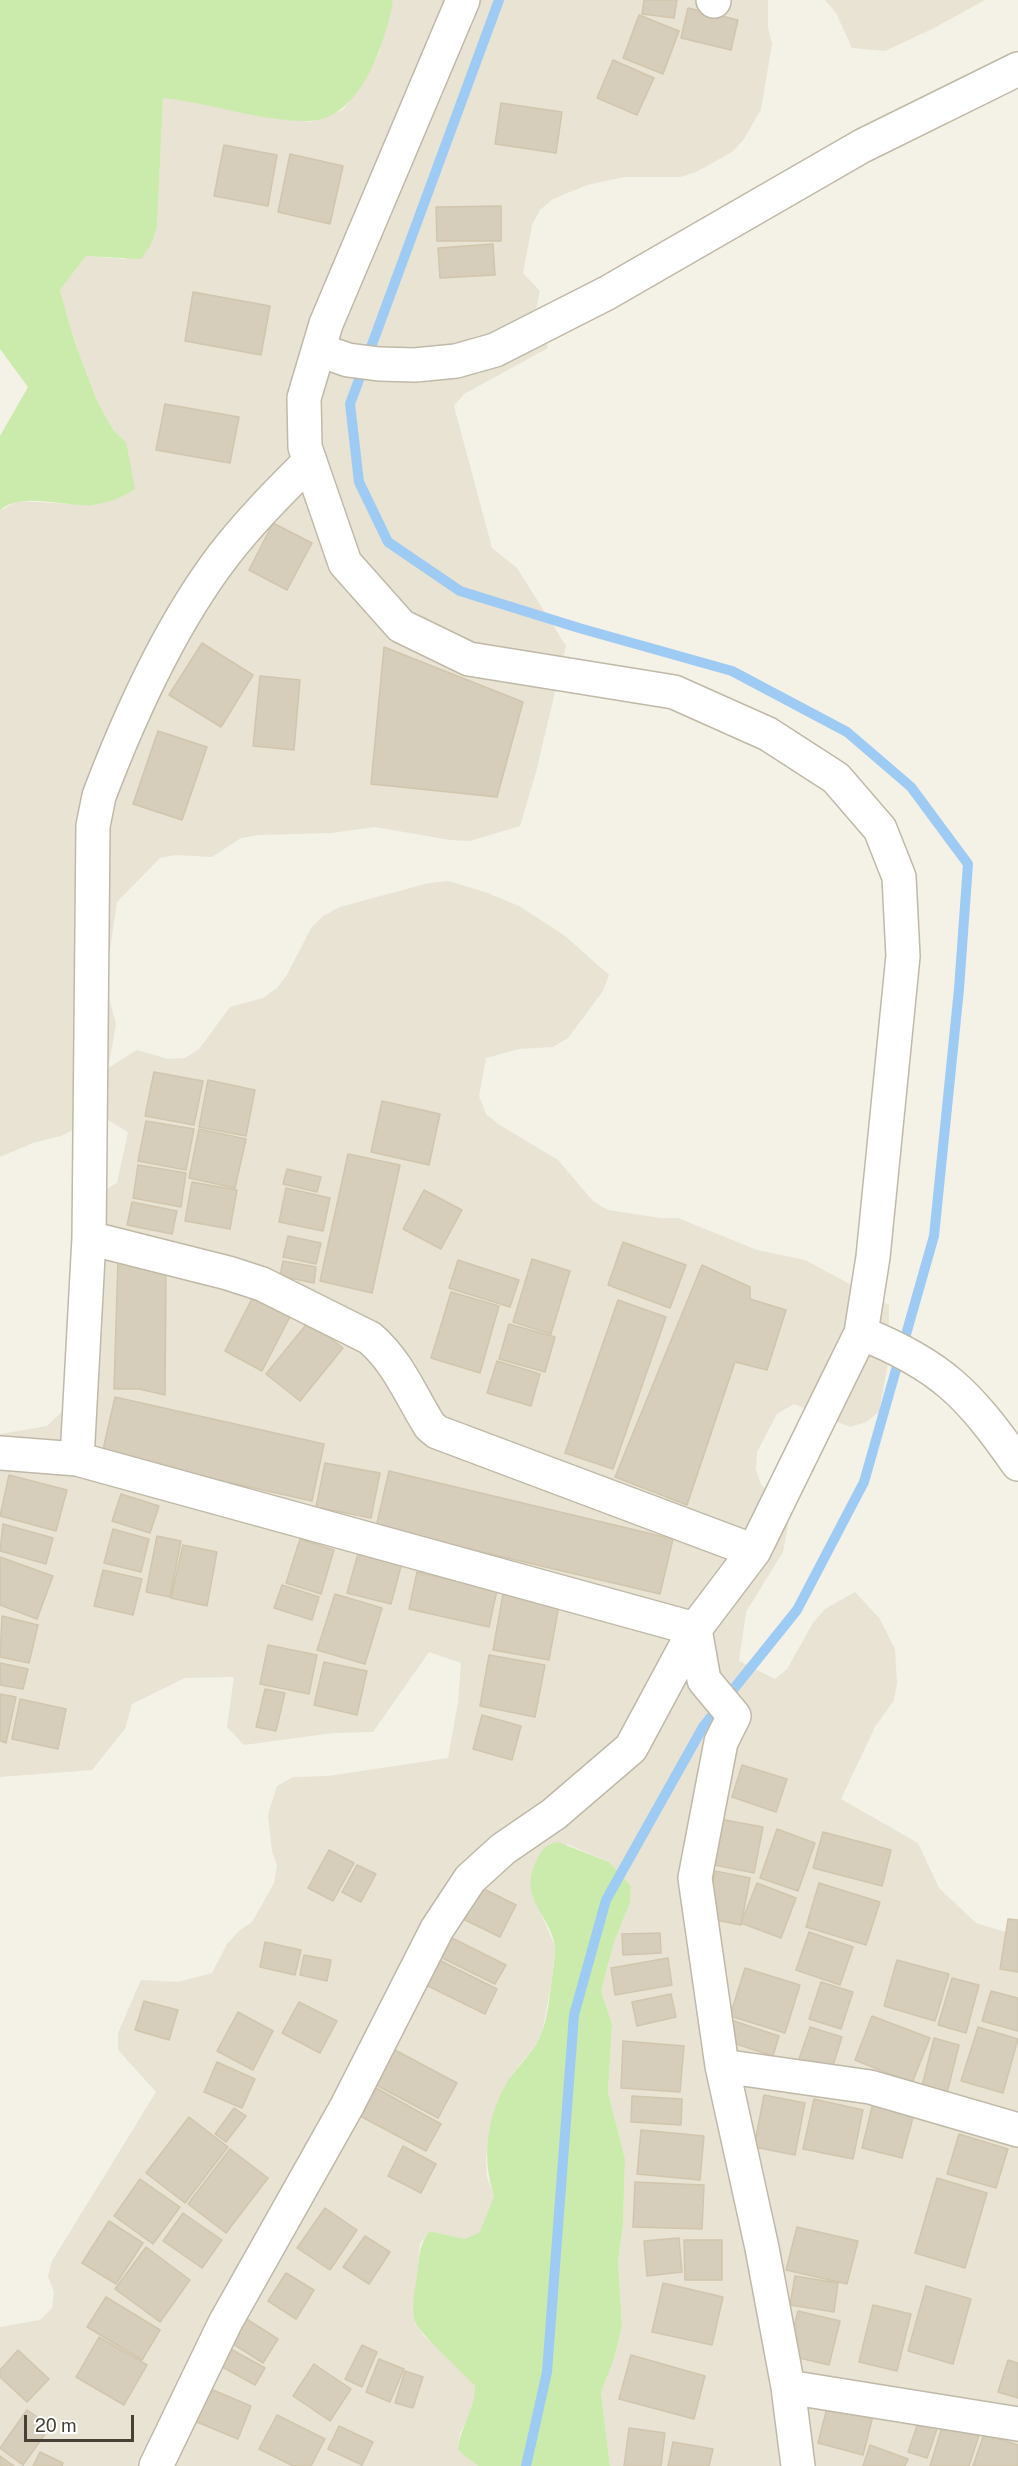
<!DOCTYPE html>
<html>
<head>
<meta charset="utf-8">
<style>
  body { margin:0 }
  #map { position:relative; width:1018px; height:2466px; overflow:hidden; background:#f4f1e6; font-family:"Public Sans",sans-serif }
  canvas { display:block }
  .scale { position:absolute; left:24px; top:2415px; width:110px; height:27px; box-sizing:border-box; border:3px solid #474135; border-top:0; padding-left:8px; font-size:18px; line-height:21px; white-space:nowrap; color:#474135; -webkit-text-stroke:4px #fff; paint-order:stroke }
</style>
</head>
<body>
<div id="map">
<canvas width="1018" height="2466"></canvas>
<div class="scale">20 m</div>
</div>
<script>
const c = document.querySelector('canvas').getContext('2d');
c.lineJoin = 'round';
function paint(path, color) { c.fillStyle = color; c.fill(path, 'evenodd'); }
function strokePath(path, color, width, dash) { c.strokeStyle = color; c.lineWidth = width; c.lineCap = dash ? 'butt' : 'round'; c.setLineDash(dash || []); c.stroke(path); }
paint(new Path2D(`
  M 393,0 L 768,0 L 768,27 L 772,44 L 761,109 L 744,139 L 732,152 L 696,172 L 680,177 L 624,177 L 587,185 L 553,199 L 540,210 L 532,225 L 523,273 L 540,291 L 536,309 L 548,348 L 464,394 L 454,406 L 492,548 L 517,568 L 566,646 L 536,772 L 520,826 L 470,841 L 450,840 L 375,827 L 331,833 L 259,835 L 241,838 L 212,857 L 176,855 L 160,858 L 117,902 L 105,984 L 116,1024 L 108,1068 L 137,1050 L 168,1059 L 185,1058 L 199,1049 L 230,1007 L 263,998 L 277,988 L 287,975 L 311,928 L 323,916 L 340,907 L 429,883 L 448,881 L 485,892 L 519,906 L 565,936 L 609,975 L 603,991 L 568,1038 L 553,1047 L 519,1049 L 486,1058 L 479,1096 L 486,1114 L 498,1124 L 558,1160 L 593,1201 L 608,1210 L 660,1218 L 678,1218 L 757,1250 L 805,1260 L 889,1305 L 888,1363 L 879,1412 L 866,1422 L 850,1427 L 794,1404 L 777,1414 L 757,1452 L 756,1469 L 761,1485 L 791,1510 L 783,1552 L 746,1612 L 739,1661 L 775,1679 L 787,1669 L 813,1623 L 825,1609 L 855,1592 L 880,1619 L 895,1649 L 897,1683 L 894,1700 L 875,1727 L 841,1799 L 918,1843 L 939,1888 L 976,1923 L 1012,1934 L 1018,1929 L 1018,2466 L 610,2466 L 601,2392 L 614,2359 L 622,2326 L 618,2261 L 623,2226 L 625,2159 L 608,2092 L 612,2024 L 601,1991 L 615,1939 L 630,1903 L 631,1886 L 609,1862 L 567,1844 L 532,1893 L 555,1946 L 552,1980 L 542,2032 L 535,2046 L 513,2073 L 490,2126 L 486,2159 L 487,2177 L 494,2196 L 481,2232 L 465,2239 L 429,2231 L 420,2244 L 414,2307 L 415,2324 L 424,2336 L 448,2356 L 475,2386 L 476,2403 L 460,2433 L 458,2449 L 478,2466 L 0,2466 L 0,2327 L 40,2320 L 52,2308 L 54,2292 L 48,2276 L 52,2261 L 156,2092 L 118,2050 L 118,2033 L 141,1980 L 178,1982 L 212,1973 L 227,1944 L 239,1931 L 252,1922 L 274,1883 L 277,1866 L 272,1851 L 268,1814 L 277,1786 L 293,1777 L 328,1776 L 448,1758 L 458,1703 L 461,1663 L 429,1652 L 373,1732 L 333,1733 L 244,1745 L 227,1727 L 234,1677 L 185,1678 L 132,1704 L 125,1729 L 92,1770 L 0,1777 L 0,1434 L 47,1426 L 67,1407 L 80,1204 L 117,1183 L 128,1132 L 101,1116 L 61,1136 L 33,1143 L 0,1157 L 0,511 L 18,501 L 89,505 L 126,442 L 114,431 L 97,401 L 74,340 L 60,290 L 86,256 L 125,259 L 157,227 L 163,97 L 310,122 L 343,110 L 362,84 L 379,54 Z
  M 825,0 L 985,0 L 934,28 L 885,51 L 852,48 L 836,13 Z`), '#e8e3d3');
paint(new Path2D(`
  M 0,0 L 393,0 C 386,42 360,122 307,121 C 259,121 211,103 163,98 L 157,227 L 151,244 L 141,259 L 86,256 L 60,290 L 74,340 L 97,401 L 114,431 L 126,442 L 135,489 C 121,498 108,503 91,505 C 67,507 17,491 0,511 L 0,436 L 28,387 L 0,349 Z
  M 558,1842 L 609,1862 L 631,1886 L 630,1903 L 615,1939 L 601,1991 L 612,2024 L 608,2092 L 625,2159 L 623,2226 L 618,2261 L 622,2326 L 614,2359 L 601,2392 L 610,2466 L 478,2466 L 458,2450 C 460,2426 476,2409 475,2386 C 464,2374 418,2332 415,2322 C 411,2307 415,2290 417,2275 C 419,2258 419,2246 429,2231 L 465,2239 L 480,2232 L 494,2196 C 482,2159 486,2121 505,2086 C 513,2071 526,2060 535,2046 C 547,2028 549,2000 552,1979 C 553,1969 555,1957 555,1947 C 552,1916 515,1897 538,1858 C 543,1848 547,1844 558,1842 Z`), '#caebac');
strokePath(new Path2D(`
  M 499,0 L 350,404 L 359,482 L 388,542 L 460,591 L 579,628 L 732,671 L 847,732 L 911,787 L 968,864 L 959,989 L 934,1236 L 864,1482 L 797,1610 L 703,1727 L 606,1900 L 574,2015 L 547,2372 L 526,2466`), '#9ecbf4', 10);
const building = new Path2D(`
  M 644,0 L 677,0 L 674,18 L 642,14 Z
  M 688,8 L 738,20 L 731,50 L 681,38 Z
  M 639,15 L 679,31 L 663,74 L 623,58 Z
  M 613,60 L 654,78 L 637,115 L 597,98 Z
  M 501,103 L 562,112 L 556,153 L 495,144 Z
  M 224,145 L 277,155 L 268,206 L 214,196 Z
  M 290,154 L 343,166 L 330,224 L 278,212 Z
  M 501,206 L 501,241 L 437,241 L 436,207 Z
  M 493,244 L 495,275 L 440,278 L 438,248 Z
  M 193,292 L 270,306 L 261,355 L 185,341 Z
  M 165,404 L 239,417 L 230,463 L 156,450 Z
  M 273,523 L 312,543 L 287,590 L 249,570 Z
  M 202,643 L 253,675 L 221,727 L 169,695 Z
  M 384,647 L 523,702 L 497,797 L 371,784 Z
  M 260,676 L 300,680 L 294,750 L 253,746 Z
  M 158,731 L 207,747 L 182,820 L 133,804 Z
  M 154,1072 L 203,1081 L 194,1125 L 145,1116 Z
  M 208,1080 L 255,1090 L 246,1136 L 199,1127 Z
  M 382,1101 L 440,1114 L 429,1165 L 371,1152 Z
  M 146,1121 L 194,1129 L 186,1170 L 138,1161 Z
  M 199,1129 L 246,1139 L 235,1188 L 189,1178 Z
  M 348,1154 L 400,1165 L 372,1293 L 320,1281 Z
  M 138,1165 L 186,1173 L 181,1207 L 133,1198 Z
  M 287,1169 L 321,1177 L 317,1192 L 283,1184 Z
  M 192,1182 L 237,1190 L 230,1229 L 185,1221 Z
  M 286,1188 L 330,1198 L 323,1231 L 279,1222 Z
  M 424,1190 L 462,1210 L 441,1249 L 403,1229 Z
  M 132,1202 L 177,1211 L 172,1234 L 127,1225 Z
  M 288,1236 L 321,1243 L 316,1264 L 283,1257 Z
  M 623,1242 L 686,1265 L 670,1308 L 608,1285 Z
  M 118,1259 L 166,1266 L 165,1395 L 139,1389 L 114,1389 Z
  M 532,1259 L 570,1271 L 551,1334 L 513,1322 Z
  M 458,1260 L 519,1280 L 510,1307 L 449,1288 Z
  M 283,1261 L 316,1267 L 314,1283 L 280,1276 Z
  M 702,1265 L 750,1287 L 750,1299 L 786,1310 L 767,1370 L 735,1362 L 687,1505 L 615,1477 Z
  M 257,1289 L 295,1307 L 262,1371 L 225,1351 Z
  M 451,1292 L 499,1306 L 480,1373 L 431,1358 Z
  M 618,1300 L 666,1317 L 613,1469 L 565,1453 Z
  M 309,1321 L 343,1348 L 300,1401 L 266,1374 Z
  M 509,1324 L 555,1337 L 545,1372 L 499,1359 Z
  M 497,1361 L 540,1374 L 531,1406 L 487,1393 Z
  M 115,1397 L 324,1444 L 312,1501 L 102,1454 Z
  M 325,1463 L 380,1473 L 371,1518 L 316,1507 Z
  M 389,1471 L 673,1539 L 660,1594 L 376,1527 Z
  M 9,1475 L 67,1490 L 56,1531 L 0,1516 Z
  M 121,1494 L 159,1506 L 150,1533 L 112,1521 Z
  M 3,1524 L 53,1538 L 46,1564 L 0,1551 Z
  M 113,1529 L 149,1539 L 141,1572 L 104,1563 Z
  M 157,1536 L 181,1541 L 170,1597 L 146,1592 Z
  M 300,1539 L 334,1550 L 321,1594 L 286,1583 Z
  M 361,1543 L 404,1555 L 391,1604 L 347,1593 Z
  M 183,1545 L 217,1552 L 207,1606 L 171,1598 Z
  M 0,1557 L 53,1576 L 37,1619 L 0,1605 Z
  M 103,1570 L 142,1579 L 133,1615 L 94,1606 Z
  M 417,1572 L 497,1590 L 489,1627 L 409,1609 Z
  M 282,1585 L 319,1597 L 312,1620 L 274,1608 Z
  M 335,1594 L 382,1608 L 365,1664 L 317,1650 Z
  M 503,1594 L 559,1605 L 549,1660 L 493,1650 Z
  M 2,1616 L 38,1625 L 29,1663 L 0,1657 Z
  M 268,1645 L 317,1655 L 309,1694 L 260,1684 Z
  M 489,1655 L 545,1665 L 535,1717 L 480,1706 Z
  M 324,1662 L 367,1671 L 357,1715 L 314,1705 Z
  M 0,1663 L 28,1669 L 23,1689 L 0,1685 Z
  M 265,1689 L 285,1693 L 276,1731 L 256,1727 Z
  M 0,1694 L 16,1697 L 6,1743 L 0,1741 Z
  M 20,1699 L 66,1709 L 58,1749 L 12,1739 Z
  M 482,1715 L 521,1726 L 512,1760 L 473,1749 Z
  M 742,1765 L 787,1779 L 776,1812 L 732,1797 Z
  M 719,1819 L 763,1827 L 754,1873 L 710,1864 Z
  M 777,1829 L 815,1843 L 798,1891 L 760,1878 Z
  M 823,1832 L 891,1850 L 882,1886 L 813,1868 Z
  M 329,1850 L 354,1863 L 333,1901 L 308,1888 Z
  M 357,1865 L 376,1874 L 361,1902 L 342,1892 Z
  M 715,1871 L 750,1878 L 741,1925 L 706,1918 Z
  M 757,1883 L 796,1898 L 781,1938 L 741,1923 Z
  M 819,1883 L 880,1902 L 866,1945 L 806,1927 Z
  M 478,1886 L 516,1905 L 500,1937 L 461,1918 Z
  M 1008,1919 L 1018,1920 L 1018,1972 L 1000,1969 Z
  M 809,1932 L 853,1947 L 840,1985 L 796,1970 Z
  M 660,1933 L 661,1953 L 623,1955 L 622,1934 Z
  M 446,1935 L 506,1965 L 495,1984 L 436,1955 Z
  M 265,1942 L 301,1950 L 295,1975 L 260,1967 Z
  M 304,1955 L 331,1960 L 327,1981 L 300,1975 Z
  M 668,1958 L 672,1985 L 615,1995 L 611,1968 Z
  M 439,1960 L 497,1989 L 485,2014 L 426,1985 Z
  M 897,1960 L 949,1974 L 935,2021 L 884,2006 Z
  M 745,1968 L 800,1985 L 785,2033 L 730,2016 Z
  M 952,1978 L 979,1985 L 966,2033 L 938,2025 Z
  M 821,1982 L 853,1992 L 841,2029 L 809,2019 Z
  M 991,1991 L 1018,1998 L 1018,2031 L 982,2021 Z
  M 671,1994 L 676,2017 L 637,2026 L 632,2002 Z
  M 144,2001 L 178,2010 L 169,2040 L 135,2030 Z
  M 299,2002 L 337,2021 L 320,2053 L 282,2033 Z
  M 238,2012 L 273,2031 L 253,2070 L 217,2051 Z
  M 872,2016 L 930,2038 L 912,2083 L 855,2060 Z
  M 731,2020 L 779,2036 L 773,2056 L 724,2040 Z
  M 810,2027 L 842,2037 L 832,2069 L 799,2059 Z
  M 978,2027 L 1018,2039 L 1003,2093 L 961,2081 Z
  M 934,2038 L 959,2045 L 947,2093 L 922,2086 Z
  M 623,2041 L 684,2046 L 680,2092 L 621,2088 Z
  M 395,2050 L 457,2083 L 438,2118 L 376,2085 Z
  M 217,2062 L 255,2079 L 242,2108 L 204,2092 Z
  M 376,2088 L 441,2124 L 426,2151 L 360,2116 Z
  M 764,2095 L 805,2103 L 795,2155 L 754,2147 Z
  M 632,2096 L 682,2099 L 681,2125 L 631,2122 Z
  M 814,2099 L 863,2110 L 853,2159 L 803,2149 Z
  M 873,2103 L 914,2114 L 902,2158 L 862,2148 Z
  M 234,2108 L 246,2116 L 226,2142 L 215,2134 Z
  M 189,2117 L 228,2147 L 185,2203 L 146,2173 Z
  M 641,2130 L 704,2136 L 700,2180 L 637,2174 Z
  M 959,2134 L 1008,2149 L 996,2188 L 947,2174 Z
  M 403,2146 L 436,2164 L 421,2193 L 388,2176 Z
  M 230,2149 L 268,2178 L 226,2233 L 188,2204 Z
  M 937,2178 L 987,2193 L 965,2268 L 915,2253 Z
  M 140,2179 L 180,2207 L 153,2244 L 114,2216 Z
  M 635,2182 L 704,2185 L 702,2229 L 633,2227 Z
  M 325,2208 L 357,2230 L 330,2270 L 297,2248 Z
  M 183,2213 L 222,2240 L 202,2268 L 163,2241 Z
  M 109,2221 L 143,2243 L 116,2284 L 82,2263 Z
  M 797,2227 L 858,2241 L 847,2284 L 786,2270 Z
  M 365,2236 L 390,2252 L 369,2284 L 343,2267 Z
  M 679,2238 L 682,2272 L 647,2276 L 644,2241 Z
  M 684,2240 L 722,2240 L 722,2280 L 685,2280 Z
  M 146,2247 L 190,2280 L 160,2322 L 115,2289 Z
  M 286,2273 L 314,2290 L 296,2319 L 268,2301 Z
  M 795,2276 L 838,2283 L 834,2312 L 790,2305 Z
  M 663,2283 L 723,2297 L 712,2345 L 652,2332 Z
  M 926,2286 L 971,2299 L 953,2364 L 908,2351 Z
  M 106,2297 L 160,2330 L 142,2360 L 87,2327 Z
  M 873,2305 L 911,2314 L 897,2371 L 859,2362 Z
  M 798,2311 L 840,2321 L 829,2365 L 787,2355 Z
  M 245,2318 L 278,2339 L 263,2363 L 230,2342 Z
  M 99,2337 L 147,2365 L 124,2405 L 76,2377 Z
  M 362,2345 L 377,2352 L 362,2387 L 345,2379 Z
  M 227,2347 L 265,2368 L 255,2385 L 217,2364 Z
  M 18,2350 L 49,2379 L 27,2402 L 0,2377 L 0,2370 Z
  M 631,2355 L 705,2376 L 694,2419 L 619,2399 Z
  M 379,2359 L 404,2369 L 390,2402 L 366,2392 Z
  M 1008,2360 L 1018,2363 L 1018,2398 L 998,2392 Z
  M 314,2364 L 351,2389 L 330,2421 L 293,2396 Z
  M 405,2371 L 423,2377 L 413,2408 L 395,2403 Z
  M 201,2385 L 251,2406 L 238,2439 L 187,2418 Z
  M 830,2396 L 875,2408 L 863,2455 L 818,2443 Z
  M 27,2410 L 51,2426 L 23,2465 L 0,2448 Z
  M 921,2414 L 940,2420 L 927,2458 L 908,2452 Z
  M 277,2415 L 325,2439 L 311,2466 L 293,2466 L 259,2449 Z
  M 943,2424 L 979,2435 L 969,2466 L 930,2466 Z
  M 339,2426 L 373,2442 L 362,2465 L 328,2449 Z
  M 629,2428 L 665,2433 L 661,2466 L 624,2466 Z
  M 984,2434 L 1018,2445 L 1018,2466 L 973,2466 Z
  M 673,2442 L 713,2449 L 709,2466 L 668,2466 Z
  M 870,2445 L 908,2459 L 905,2466 L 863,2466 Z
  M 40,2452 L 63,2463 L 62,2466 L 33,2466 Z
  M 0,2456 L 14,2466 L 0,2466 Z`);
paint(building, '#d6cdba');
strokePath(building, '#d1c6ad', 1.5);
const minor = new Path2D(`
  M 713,0 L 714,1
  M 319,350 L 348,360 L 379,364 L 415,365 L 456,361 L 495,350 L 607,293 L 862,146 L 1018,69
  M 89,1238 L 228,1273 L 262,1284 L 370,1338 C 398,1362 411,1396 430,1426 L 437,1432 L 754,1551
  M 861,1333 C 941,1365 969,1394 1018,1464
  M 0,1453 L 77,1459 L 695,1629 L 704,1680 L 734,1716 L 721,1742 L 695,1878 L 722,2066 L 762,2248 L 788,2387 L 798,2466
  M 77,1459 L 89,1238 L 93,826 L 99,796 C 129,717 172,623 223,556 C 249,522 280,491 310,461
  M 722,2066 L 870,2087 L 1018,2130
  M 788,2387 L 1018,2424
  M 156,2466 L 225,2323 L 347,2106 L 437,1929 L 470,1879 L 503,1849 L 554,1814 L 631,1748 L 695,1629 L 754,1551 L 861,1333 L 873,1257 L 903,956 L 899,877 L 880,829 L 836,778 L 768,734 L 674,692 L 469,659 L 401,626 L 345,563 L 305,447 L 304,398 L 326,324 L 463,0`);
strokePath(minor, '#c0b9a8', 36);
strokePath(minor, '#fff', 33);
</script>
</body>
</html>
